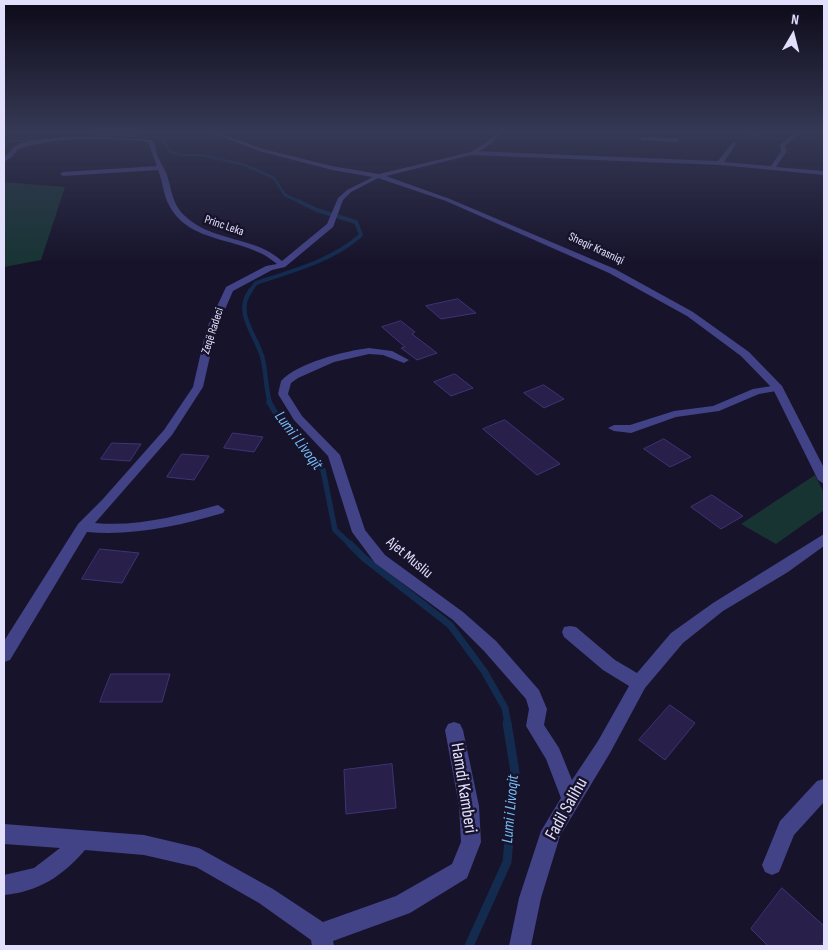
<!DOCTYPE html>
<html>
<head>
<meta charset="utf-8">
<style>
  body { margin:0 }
  #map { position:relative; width:828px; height:950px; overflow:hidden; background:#17132b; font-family:"Sofia Sans Condensed",sans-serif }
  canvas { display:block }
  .frame { position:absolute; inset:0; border:5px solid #e2dffd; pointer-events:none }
  .north { position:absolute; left:768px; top:10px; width:50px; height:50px; -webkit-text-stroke:4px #17132b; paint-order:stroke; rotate:8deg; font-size:14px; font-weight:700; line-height:20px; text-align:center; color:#e2dffd }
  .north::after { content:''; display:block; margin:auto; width:18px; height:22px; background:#e2dffd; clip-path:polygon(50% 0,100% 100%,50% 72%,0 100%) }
</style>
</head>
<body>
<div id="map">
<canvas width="828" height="950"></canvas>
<div class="frame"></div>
<div class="north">N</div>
</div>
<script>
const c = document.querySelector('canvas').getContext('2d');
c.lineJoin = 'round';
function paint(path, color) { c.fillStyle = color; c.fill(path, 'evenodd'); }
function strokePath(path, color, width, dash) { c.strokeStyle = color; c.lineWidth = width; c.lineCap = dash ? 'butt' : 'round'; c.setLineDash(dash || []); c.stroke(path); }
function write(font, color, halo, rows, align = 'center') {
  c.font = font + ' "Sofia Sans Condensed",sans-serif'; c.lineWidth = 5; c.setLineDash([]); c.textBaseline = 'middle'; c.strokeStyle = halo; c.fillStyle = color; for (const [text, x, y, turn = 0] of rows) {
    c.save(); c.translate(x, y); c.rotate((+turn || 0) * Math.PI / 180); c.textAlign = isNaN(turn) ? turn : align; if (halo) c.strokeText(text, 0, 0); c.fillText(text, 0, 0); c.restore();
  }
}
paint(new Path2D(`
  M 4,182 L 65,187 L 41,260 L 4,267 Z
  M 815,475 L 824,493 L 824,510 L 776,544 L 741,524 Z`), '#173433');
strokePath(new Path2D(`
  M 61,138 L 118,135 L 163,138 L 169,151 L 181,155 L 202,155 L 245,165 L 274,178 L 285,195 L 300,202
  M 4,142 L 47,139`), '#132b4f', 2.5);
strokePath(new Path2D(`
  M 250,291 L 256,283 C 292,271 332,261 361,235 L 356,222 L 317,210 L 298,201`), '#132b4f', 4);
strokePath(new Path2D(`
  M 251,290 C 232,313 259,338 263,360 C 266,374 266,390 270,403`), '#132b4f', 4.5);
strokePath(new Path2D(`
  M 269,402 L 285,429 L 323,470 L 335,530 L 351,545`), '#132b4f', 5.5);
strokePath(new Path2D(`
  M 350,544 L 364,558 L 450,625 L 484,671 L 505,708 L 508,724`), '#132b4f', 7);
strokePath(new Path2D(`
  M 469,946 L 507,862 L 515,772 L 507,723`), '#132b4f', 9);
const building = new Path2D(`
  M 458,299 L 476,313 L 441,319 L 426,306 Z
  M 401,321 L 415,332 L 412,334 L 437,353 L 417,360 L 401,348 L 405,347 L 382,327 Z
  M 455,374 L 473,388 L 451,396 L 434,382 Z
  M 544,385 L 564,399 L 544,408 L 524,393 Z
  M 505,420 L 560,464 L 537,475 L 483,429 Z
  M 233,433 L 263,437 L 254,452 L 224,448 Z
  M 664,439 L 691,457 L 670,467 L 644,449 Z
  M 112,443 L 141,444 L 130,461 L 101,459 Z
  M 182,454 L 209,456 L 194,480 L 167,477 Z
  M 712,495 L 743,516 L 721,529 L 691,507 Z
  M 100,549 L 139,553 L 122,583 L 82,579 Z
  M 111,674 L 170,674 L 162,702 L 100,702 Z
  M 670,705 L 695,723 L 665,760 L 639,740 Z
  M 392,764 L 396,808 L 346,814 L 344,770 Z
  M 782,888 L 824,926 L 824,941 L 821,946 L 768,946 L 751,929 Z`);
paint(building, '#28204b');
strokePath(building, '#3f3475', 1);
paint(new Path2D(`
  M 743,131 L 751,131 L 762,136 L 757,137 Z
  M 796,131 L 802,131 L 785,146 L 787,151 L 776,167 L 824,171 L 824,175 L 720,165 L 473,155 L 470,153 L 473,151 L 718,161 L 733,142 L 736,144 L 724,162 L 771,166 L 781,151 L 780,145 Z
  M 103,137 L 152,140 C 156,144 155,148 157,154 C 159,161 164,167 167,175 C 172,190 172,204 185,216 C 212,242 255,236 282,261 L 327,224 L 338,198 L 347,190 L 377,175 L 382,176 L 351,192 L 343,200 L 333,227 L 285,267 L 272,270 L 233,291 L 216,330 L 203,387 L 172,435 L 95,523 C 137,527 178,516 218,505 L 225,510 L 223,513 C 178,526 134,536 87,532 L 10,660 L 4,662 L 4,641 L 78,524 L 102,500 L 164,430 L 193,387 L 206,330 L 226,287 L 266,266 L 277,264 C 246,236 192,246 170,207 C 163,195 163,182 158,170 L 63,176 L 60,174 L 63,172 L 157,166 L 148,142 C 109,137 56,137 18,149 L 12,157 L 4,162 L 4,157 C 8,154 11,149 15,146 C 33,136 82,137 103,137 Z
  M 642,137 L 676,138 L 679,140 L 676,142 L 640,140 Z
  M 369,348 L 392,351 L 409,360 L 404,363 L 383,355 L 369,354 L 334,362 L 298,378 L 291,383 L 288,394 L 302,416 L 340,455 L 365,530 L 385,555 L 463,612 L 496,641 L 539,690 L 547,709 L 544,725 L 559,748 L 572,780 L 598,741 L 629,686 L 603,670 L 564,637 L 562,632 L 564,627 L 570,626 L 576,627 L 615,660 L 637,673 L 671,633 L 713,603 L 824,534 L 824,546 L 788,572 L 723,611 L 683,643 L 645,688 L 610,753 L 560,836 L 541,898 L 531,946 L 509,946 L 519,898 L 541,831 L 561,798 L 546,759 L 526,726 L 529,709 L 526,699 L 484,651 L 453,620 L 375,563 L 352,532 L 328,456 L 294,420 L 278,394 L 281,381 C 297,363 345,351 369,348 Z
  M 778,385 L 783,388 L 782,390 L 759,394 L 719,411 L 676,417 L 631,433 L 614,431 L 608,428 L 614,425 L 630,425 L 674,411 L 713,406 L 753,389 Z
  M 454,722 L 460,724 L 463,730 L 479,806 L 481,842 L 467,878 L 410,913 L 333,941 L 334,946 L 312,946 L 311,940 L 259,903 L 196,867 L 144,855 L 85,850 C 63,876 38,892 4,895 L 4,875 L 34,868 L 60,848 L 4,844 L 4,824 L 144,835 L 199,848 L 273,889 L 323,922 L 396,896 L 452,864 L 461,842 L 459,806 L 445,730 L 448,724 Z
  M 824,779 L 824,802 L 794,835 L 779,872 L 772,875 L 765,872 L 762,865 L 780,821 L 817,781 Z`), '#424286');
paint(new Path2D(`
  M 206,131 L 214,131 L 263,149 L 332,166 L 379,174 L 471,152 L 488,141 L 497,131 L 503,131 L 492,143 L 475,154 L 386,176 L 450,199 L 615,269 L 693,312 L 749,352 L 782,386 L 824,468 L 824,484 L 818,480 L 773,389 L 741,356 L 687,316 L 609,273 L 446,201 L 378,178 L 332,170 L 259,151 Z`), '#424286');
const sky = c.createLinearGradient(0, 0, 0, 264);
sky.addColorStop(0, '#0d0a18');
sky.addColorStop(0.5, '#363955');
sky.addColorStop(1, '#36395500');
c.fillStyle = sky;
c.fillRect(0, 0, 828, 264);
write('12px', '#e2dffd', '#17132b', [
  ["Princ Leka",224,226,19],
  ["Sheqir Krasniqi",596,249,25],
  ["Zeqë Radeci",213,331,-72]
]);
write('15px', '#e2dffd', '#17132b', [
  ["Ajet Musliu",409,558,40]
]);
write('italic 16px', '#74bdf6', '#17132b', [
  ["Lumi i Livoqit",298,441,53],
  ["Lumi i Livoqit",511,809,-85]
]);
write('18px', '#e2dffd', '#17132b', [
  ["Hamdi Kamberi",463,788,81],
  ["Fadil Salihu",567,809,-61]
]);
</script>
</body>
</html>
